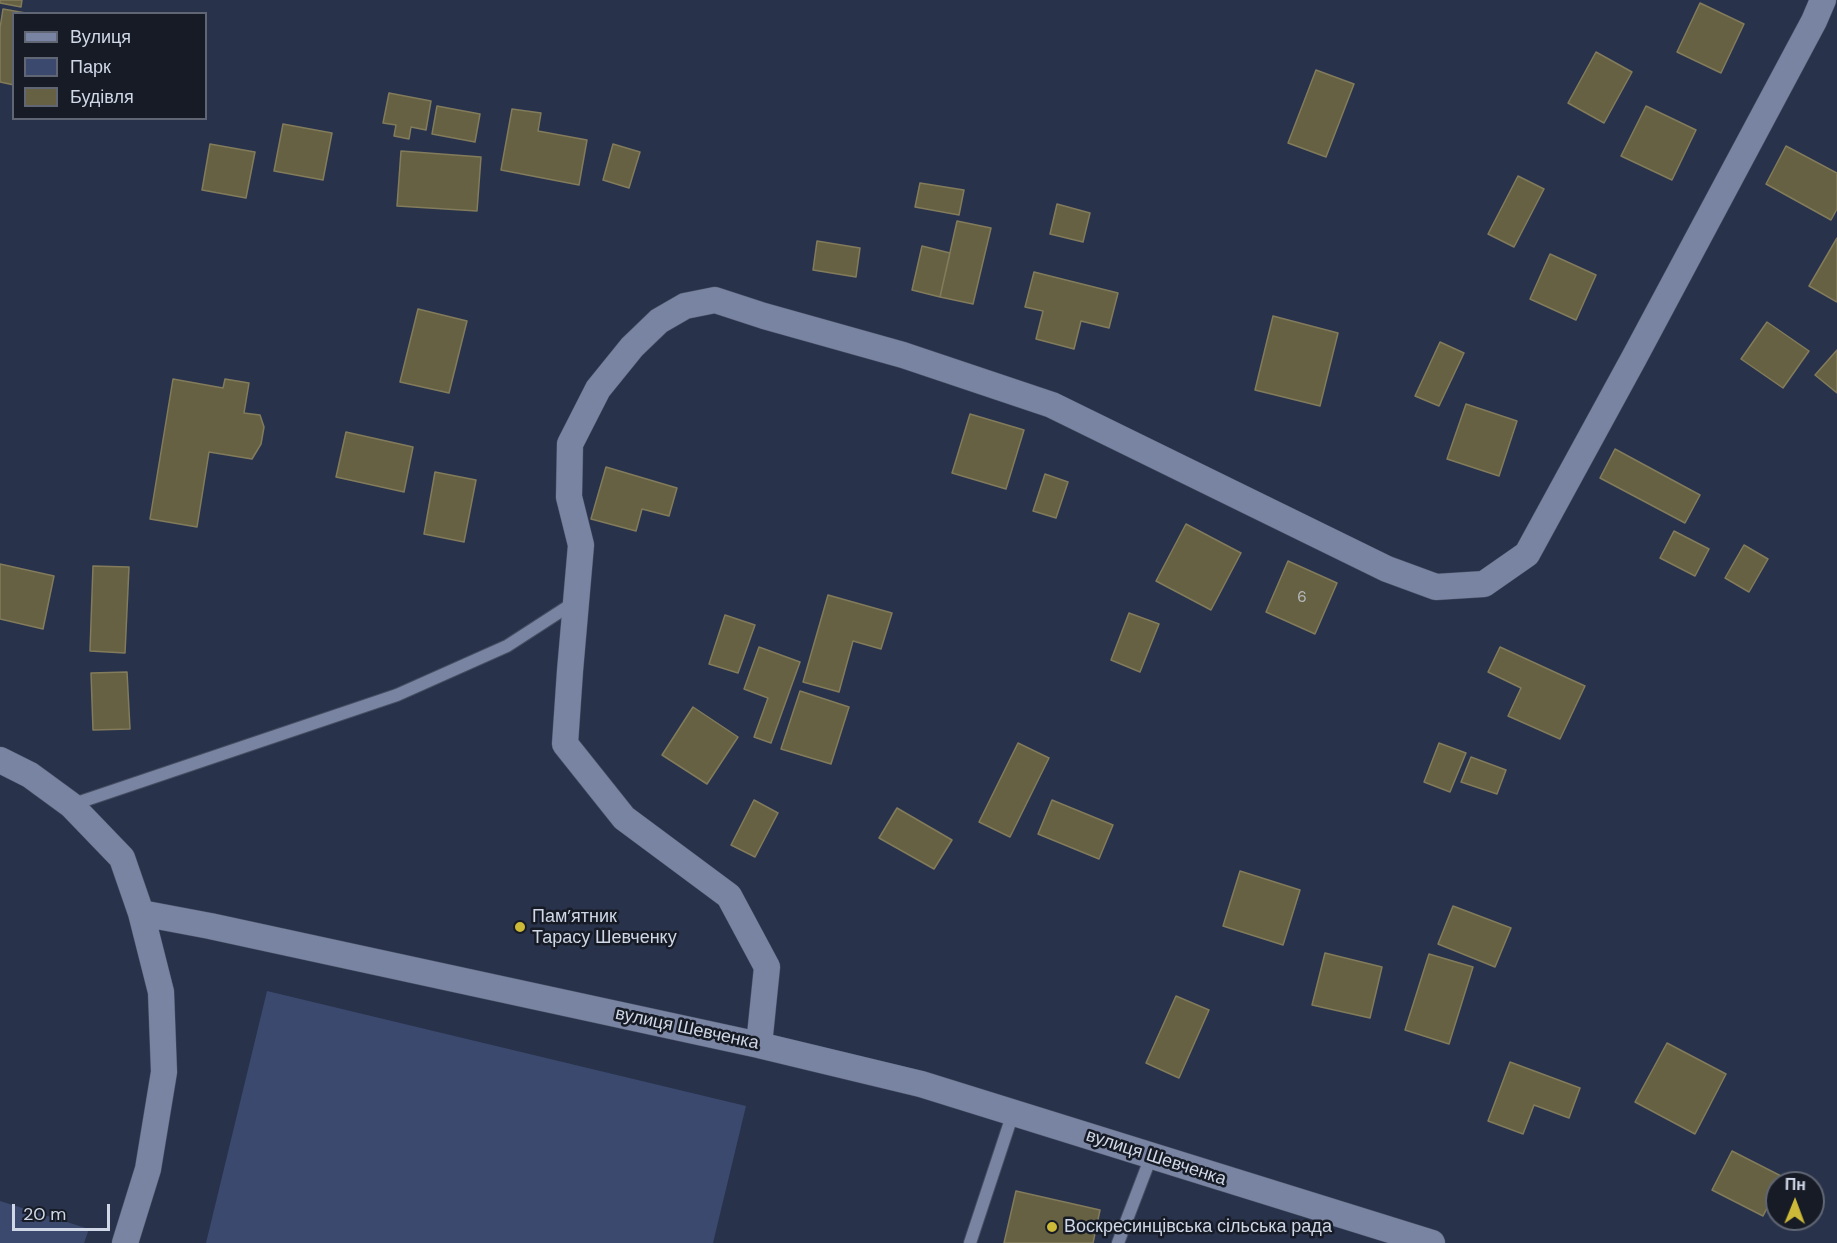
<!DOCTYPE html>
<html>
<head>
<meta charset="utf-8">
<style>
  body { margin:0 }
  #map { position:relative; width:1837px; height:1243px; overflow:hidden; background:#29324b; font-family:"DM Sans",sans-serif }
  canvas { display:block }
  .legend { position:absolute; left:12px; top:12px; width:195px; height:108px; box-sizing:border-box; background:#161b26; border:2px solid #606673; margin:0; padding:8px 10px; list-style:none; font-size:18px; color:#d0d7e7 }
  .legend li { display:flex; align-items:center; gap:12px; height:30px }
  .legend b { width:30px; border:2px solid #606673 }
  .north { position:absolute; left:1765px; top:1171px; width:60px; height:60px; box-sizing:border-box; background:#161b26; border:2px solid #606673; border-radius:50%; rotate:1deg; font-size:16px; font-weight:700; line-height:24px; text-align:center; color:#d0d7e7 }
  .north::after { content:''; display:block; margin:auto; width:21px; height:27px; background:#cdb938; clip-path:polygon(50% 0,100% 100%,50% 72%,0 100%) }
  .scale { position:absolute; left:12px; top:1204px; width:98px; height:27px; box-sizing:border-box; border:3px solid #d0d7e7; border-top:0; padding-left:8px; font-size:18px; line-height:21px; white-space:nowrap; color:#d0d7e7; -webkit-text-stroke:4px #161b26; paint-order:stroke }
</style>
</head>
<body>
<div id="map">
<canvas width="1837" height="1243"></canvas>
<ul class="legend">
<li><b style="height:8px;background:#7884a1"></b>Вулиця</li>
<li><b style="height:16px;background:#3b496e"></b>Парк</li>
<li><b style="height:16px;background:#666142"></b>Будівля</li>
</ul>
<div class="north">Пн</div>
<div class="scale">20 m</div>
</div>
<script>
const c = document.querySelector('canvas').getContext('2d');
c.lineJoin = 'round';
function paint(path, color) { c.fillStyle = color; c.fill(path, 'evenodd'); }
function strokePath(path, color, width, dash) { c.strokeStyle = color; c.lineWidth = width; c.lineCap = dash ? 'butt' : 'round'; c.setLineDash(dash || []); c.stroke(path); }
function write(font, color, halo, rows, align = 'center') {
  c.font = font + ' "DM Sans",sans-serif'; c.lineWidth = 5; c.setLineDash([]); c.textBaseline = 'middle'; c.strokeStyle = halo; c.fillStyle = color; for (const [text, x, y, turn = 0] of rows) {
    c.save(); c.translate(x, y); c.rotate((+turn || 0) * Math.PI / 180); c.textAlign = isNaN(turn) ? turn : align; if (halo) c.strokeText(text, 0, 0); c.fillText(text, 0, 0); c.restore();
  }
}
paint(new Path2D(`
  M 267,991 L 746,1106 L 713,1243 L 206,1243 Z
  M 0,1201 L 89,1229 L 84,1243 L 0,1243 Z`), '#3b496e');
const building = new Path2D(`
  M 0,0 L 22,0 L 21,7 L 0,3 Z
  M 1700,3 L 1744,24 L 1721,73 L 1677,52 Z
  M 3,9 L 31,14 L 14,14 L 14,85 L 0,82 L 0,28 Z
  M 1596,52 L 1632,72 L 1604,123 L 1568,103 Z
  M 1316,70 L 1354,84 L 1326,157 L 1288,143 Z
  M 389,93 L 431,101 L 426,130 L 411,127 L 409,139 L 394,136 L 396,125 L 383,123 Z
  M 437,106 L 480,114 L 475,142 L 432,134 Z
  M 1646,106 L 1696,130 L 1672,180 L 1621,156 Z
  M 512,109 L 541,113 L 538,131 L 587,140 L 579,185 L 501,170 Z
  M 283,124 L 332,133 L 323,180 L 274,171 Z
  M 210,144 L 255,152 L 246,198 L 202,190 Z
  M 613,144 L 640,152 L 629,188 L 603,180 Z
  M 1786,146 L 1837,173 L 1837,209 L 1831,220 L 1766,184 Z
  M 401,151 L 481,157 L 477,211 L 397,206 Z
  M 1518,176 L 1544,189 L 1514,247 L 1488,234 Z
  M 920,183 L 964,190 L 959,215 L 915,207 Z
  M 1057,204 L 1090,213 L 1083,242 L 1050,234 Z
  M 957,221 L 991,228 L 973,304 L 940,297 Z
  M 1837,238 L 1837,302 L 1809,286 Z
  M 817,241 L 860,248 L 856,277 L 813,270 Z
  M 922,246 L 950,253 L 940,297 L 912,290 Z
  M 1550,254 L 1596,275 L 1576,320 L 1530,299 Z
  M 1034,272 L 1118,293 L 1109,328 L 1081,321 L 1074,349 L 1036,339 L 1043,311 L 1025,307 Z
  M 418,309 L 467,321 L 449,393 L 400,382 Z
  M 1273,316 L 1338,333 L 1320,406 L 1255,390 Z
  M 1767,322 L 1809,351 L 1783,388 L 1741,359 Z
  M 1440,342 L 1464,353 L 1439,406 L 1415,396 Z
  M 1837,350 L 1837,393 L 1815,375 Z
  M 173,379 L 223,388 L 225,379 L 249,383 L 244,413 L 260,415 L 264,427 L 261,444 L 252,459 L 209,452 L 197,527 L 150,519 Z
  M 1466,404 L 1517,421 L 1499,476 L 1447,459 Z
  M 970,414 L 1024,430 L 1006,489 L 952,473 Z
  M 346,432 L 413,447 L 404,492 L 336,477 Z
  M 1615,449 L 1700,495 L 1685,523 L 1600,478 Z
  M 606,467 L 677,488 L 669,516 L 642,509 L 636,531 L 591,519 Z
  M 435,472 L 476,480 L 464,542 L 424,534 Z
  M 1045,474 L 1068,482 L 1056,518 L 1033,511 Z
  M 1186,524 L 1241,553 L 1211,610 L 1156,581 Z
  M 1674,531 L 1709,549 L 1695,576 L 1660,558 Z
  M 1744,545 L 1768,559 L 1749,592 L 1725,578 Z
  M 1288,561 L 1337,583 L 1315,634 L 1266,612 Z
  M 0,564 L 54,576 L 43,629 L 0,619 Z
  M 93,566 L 129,567 L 125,653 L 90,651 Z
  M 828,595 L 892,613 L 881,649 L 853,641 L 839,692 L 803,682 Z
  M 1129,613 L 1159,624 L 1140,672 L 1111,660 Z
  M 725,615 L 755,625 L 738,673 L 709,664 Z
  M 759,647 L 800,662 L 771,743 L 754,737 L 768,698 L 744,689 Z
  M 1500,647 L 1585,686 L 1560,739 L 1508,716 L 1521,688 L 1488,672 Z
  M 127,672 L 130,729 L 93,730 L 91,673 Z
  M 800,691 L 849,707 L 831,764 L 781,749 Z
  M 693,707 L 738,737 L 707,784 L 662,755 Z
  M 1018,743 L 1049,758 L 1010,837 L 979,822 Z
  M 1439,743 L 1466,753 L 1450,792 L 1424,782 Z
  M 1471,757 L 1506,770 L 1497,794 L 1461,782 Z
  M 754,800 L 778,813 L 755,857 L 731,845 Z
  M 1052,800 L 1113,825 L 1099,859 L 1038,834 Z
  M 897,808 L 952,840 L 934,869 L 879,838 Z
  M 1240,871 L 1300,890 L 1283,945 L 1223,926 Z
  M 1453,906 L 1511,928 L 1495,967 L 1438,944 Z
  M 1325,953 L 1382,967 L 1370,1018 L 1312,1005 Z
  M 1429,954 L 1473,967 L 1449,1044 L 1405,1030 Z
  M 1176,996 L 1209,1010 L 1179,1078 L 1146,1063 Z
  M 1667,1043 L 1726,1074 L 1695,1134 L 1635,1102 Z
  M 1510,1062 L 1580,1088 L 1569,1118 L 1534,1105 L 1523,1134 L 1488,1121 Z
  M 1732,1151 L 1783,1177 L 1780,1183 L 1777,1183 L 1777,1189 L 1763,1216 L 1712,1190 Z
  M 1016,1191 L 1100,1210 L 1093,1243 L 1004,1243 Z`);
paint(building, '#666142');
strokePath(building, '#827c5c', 1.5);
const service = new Path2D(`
  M 71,805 L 397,695 L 507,646 L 575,602
  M 970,1243 L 1013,1113
  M 1118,1243 L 1152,1154`);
const minor = new Path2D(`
  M 0,760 L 30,775 L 71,805 L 122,858 L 141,913 L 161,992 L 164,1072 L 148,1169 L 125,1243
  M 141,913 L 210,926 L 759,1045 L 921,1084 L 1432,1243
  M 759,1045 L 767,967 L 729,896 L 624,818 L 565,744 L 570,671 L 581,545 L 569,497 L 570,444 L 598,389 L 632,347 L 659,321 L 685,306 L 715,300 L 764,316 L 903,355 L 1052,405 L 1387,569 L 1436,587 L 1484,584 L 1527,554 L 1634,358 L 1814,21 L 1823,0`);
strokePath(service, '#464f63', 14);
strokePath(minor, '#464f63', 27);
strokePath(service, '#7884a1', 12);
strokePath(minor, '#7884a1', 26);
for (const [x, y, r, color] of [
  [520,927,6,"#cdb938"],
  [1052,1227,6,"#cdb938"]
]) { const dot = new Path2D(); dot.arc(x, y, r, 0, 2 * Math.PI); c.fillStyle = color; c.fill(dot); strokePath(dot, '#161b26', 2); }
write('15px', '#b6babe', null, [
  ["6",1302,598]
]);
write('18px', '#d0d7e7', '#161b26', [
  ["Пам’ятник",532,917],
  ["Тарасу Шевченку",532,938],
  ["Воскресинцівська сільська рада",1064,1227]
], 'left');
write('18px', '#d0d7e7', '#161b26', [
  ["вулиця Шевченка",687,1029,12],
  ["вулиця Шевченка",1156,1158,18]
]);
</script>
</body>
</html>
